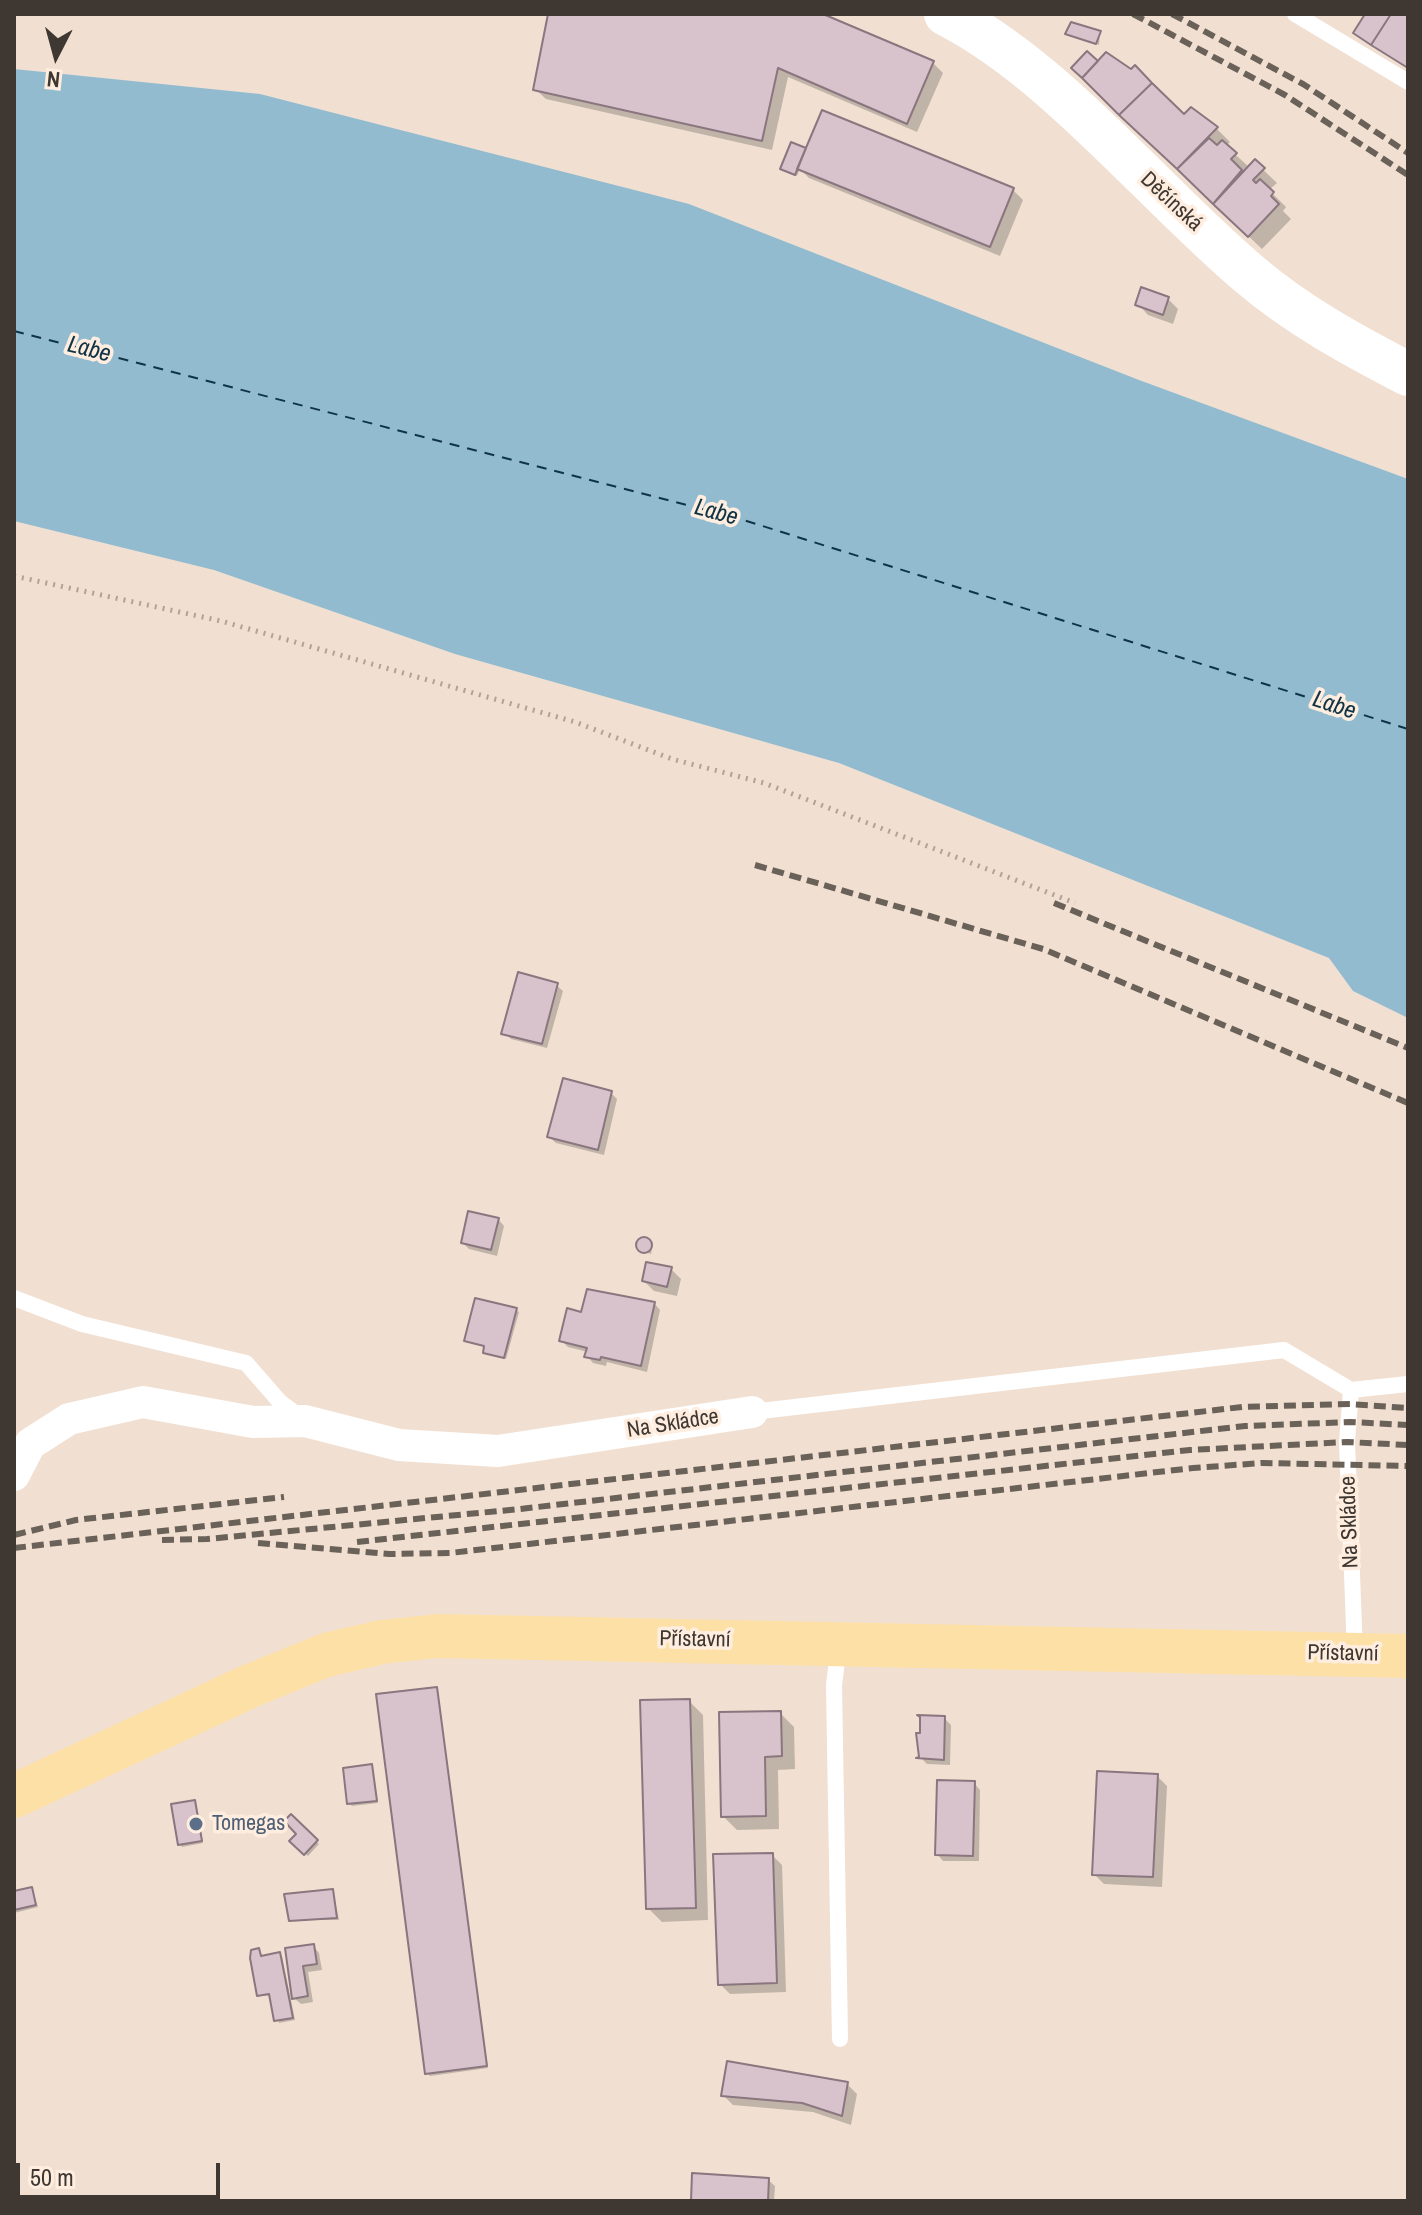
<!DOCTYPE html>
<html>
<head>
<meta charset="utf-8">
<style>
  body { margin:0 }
  #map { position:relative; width:1422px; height:2215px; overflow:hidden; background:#f1e0d2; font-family:"Archivo Narrow",sans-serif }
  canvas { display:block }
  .frame { position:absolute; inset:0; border:16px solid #3f3832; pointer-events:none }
  .north { position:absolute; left:16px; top:16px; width:80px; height:80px; -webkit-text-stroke:6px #ffeedf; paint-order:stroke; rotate:186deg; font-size:22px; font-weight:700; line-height:32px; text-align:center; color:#3f3832 }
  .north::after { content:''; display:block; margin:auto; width:28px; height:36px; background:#3f3832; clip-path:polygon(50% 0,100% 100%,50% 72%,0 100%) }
  .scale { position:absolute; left:16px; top:2163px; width:204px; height:36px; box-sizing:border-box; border:4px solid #3f3832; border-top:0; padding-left:10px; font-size:24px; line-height:28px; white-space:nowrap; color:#3f3832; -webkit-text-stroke:6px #ffeedf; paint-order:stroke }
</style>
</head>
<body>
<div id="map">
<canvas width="1422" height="2215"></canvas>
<div class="frame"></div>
<div class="north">N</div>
<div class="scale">50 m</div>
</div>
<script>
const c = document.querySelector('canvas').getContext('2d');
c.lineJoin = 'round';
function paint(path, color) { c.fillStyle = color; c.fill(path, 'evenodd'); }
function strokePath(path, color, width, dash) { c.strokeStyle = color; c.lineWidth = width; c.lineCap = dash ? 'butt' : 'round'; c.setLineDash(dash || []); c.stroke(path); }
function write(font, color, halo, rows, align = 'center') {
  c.font = font + ' "Archivo Narrow",sans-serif'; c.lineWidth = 7; c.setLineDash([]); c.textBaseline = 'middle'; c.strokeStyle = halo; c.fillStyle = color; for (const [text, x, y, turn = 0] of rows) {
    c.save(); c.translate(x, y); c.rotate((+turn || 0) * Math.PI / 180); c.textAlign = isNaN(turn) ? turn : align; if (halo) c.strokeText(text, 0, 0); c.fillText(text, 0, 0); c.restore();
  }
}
paint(new Path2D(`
  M 14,69 L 260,94 L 689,204 L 1139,380 L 1408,479 L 1408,1018 L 1353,991 L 1329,958 L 839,763 L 455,654 L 214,570 L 14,521 Z`), '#92bbd0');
paint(new Path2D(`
  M 550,14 L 818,14 L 933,63 L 943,73 L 917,132 L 788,77 L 772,150 L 546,99 L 535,89 Z
  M 1369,14 L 1408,14 L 1408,69 L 1355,33 Z
  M 1100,32 L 1099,45 L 1068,33 Z
  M 1098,63 L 1184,117 L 1191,110 L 1217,129 L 1230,142 L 1226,146 L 1249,167 L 1255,162 L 1277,183 L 1269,190 L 1286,207 L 1283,211 L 1291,219 L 1262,249 L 1140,133 Z
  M 804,150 L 1013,190 L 1023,200 L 1000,256 L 809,178 L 800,169 L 797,176 L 785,171 Z
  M 1168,299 L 1178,309 L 1173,324 L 1148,315 L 1138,304 Z
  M 556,985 L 563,991 L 547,1048 L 511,1039 L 504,1032 Z
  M 611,1093 L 617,1099 L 604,1155 L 556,1143 L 549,1137 Z
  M 498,1219 L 504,1226 L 497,1256 L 469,1249 L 463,1243 Z
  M 641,1238 L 653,1245 L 651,1254 L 638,1250 Z
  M 671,1269 L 681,1279 L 677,1296 L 654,1291 L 644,1281 Z
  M 654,1303 L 660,1310 L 647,1372 L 607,1362 L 606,1366 L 593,1363 L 587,1356 L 588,1352 L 568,1347 L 561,1340 L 583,1314 Z
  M 516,1310 L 519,1312 L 506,1359 L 488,1355 L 486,1347 L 467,1340 Z
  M 437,1689 L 488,2068 L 430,2076 L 427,2073 Z
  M 689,1701 L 703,1715 L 708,1920 L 662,1922 L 648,1908 Z
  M 780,1713 L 794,1727 L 795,1769 L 778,1770 L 779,1829 L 737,1830 L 723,1816 Z
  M 944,1718 L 951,1725 L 950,1765 L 927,1764 L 921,1758 Z
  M 372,1766 L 378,1803 L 352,1806 L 349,1803 Z
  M 1157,1776 L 1167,1786 L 1162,1887 L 1104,1884 L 1094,1874 Z
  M 974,1783 L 980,1790 L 979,1861 L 943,1861 L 937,1854 Z
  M 195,1802 L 203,1843 L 182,1847 L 180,1844 Z
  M 291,1817 L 319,1844 L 308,1856 L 292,1841 L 299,1834 Z
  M 772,1855 L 782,1865 L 786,1992 L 730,1994 L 720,1984 Z
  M 32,1889 L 38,1907 L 14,1913 L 14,1893 Z
  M 333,1891 L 339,1920 L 290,1920 Z
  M 313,1946 L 319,1953 L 322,1970 L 308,1972 L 313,2002 L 301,2004 L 294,1998 L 287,1950 Z
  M 259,1950 L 262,1957 L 282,1956 L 295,2020 L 279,2023 L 272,1996 L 259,1995 Z
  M 847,2084 L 857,2094 L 851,2125 L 813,2112 L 733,2105 L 723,2095 Z
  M 768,2180 L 775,2186 L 774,2201 L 694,2201 Z`), '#0003');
strokePath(new Path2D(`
  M 14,331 L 737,518 L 1408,729`), '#103445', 2, [10, 8]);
const building = new Path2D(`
  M 548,14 L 823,14 L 934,61 L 907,124 L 778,68 L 762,141 L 533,90 Z
  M 1365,14 L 1391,14 L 1371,45 L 1353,33 Z
  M 1391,14 L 1408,14 L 1408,68 L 1371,45 Z
  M 1071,22 L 1101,31 L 1096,44 L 1065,34 Z
  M 1087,51 L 1098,61 L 1082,78 L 1071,68 Z
  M 1106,52 L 1131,69 L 1135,65 L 1152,83 L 1119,115 L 1082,78 Z
  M 1152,83 L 1184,114 L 1191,107 L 1218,127 L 1177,169 L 1119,115 Z
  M 822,110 L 1014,188 L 990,247 L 797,169 Z
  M 1209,138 L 1217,145 L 1222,140 L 1237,153 L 1231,159 L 1242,170 L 1213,204 L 1177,169 Z
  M 791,142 L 806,148 L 795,175 L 780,169 Z
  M 1255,159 L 1265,168 L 1253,180 L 1256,183 L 1260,179 L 1274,192 L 1271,196 L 1279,204 L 1248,237 L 1213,204 Z
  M 1141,287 L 1169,297 L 1163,315 L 1135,305 Z
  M 518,972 L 558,983 L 542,1044 L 501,1034 Z
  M 563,1078 L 612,1091 L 598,1150 L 547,1137 Z
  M 468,1211 L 499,1218 L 491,1250 L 461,1243 Z
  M636 1245a8 8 0 1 1 16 0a8 8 0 1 1-16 0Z
  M 646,1262 L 672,1267 L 667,1287 L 642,1281 Z
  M 587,1289 L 655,1302 L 641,1366 L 601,1357 L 600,1360 L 584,1357 L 587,1348 L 559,1341 L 567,1308 L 581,1312 Z
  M 475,1298 L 517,1308 L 504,1358 L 483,1353 L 484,1346 L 464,1341 Z
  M 437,1687 L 487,2066 L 425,2074 L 376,1694 Z
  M 690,1699 L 696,1908 L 646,1909 L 640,1700 Z
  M 781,1711 L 782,1756 L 765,1757 L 766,1816 L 721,1817 L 719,1712 Z
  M 917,1715 L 945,1716 L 944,1760 L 916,1758 L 919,1757 L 916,1733 L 920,1733 L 920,1717 Z
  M 372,1764 L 377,1801 L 347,1804 L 343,1768 Z
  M 1097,1771 L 1158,1774 L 1153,1877 L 1092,1875 Z
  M 937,1780 L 975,1781 L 973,1856 L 935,1855 Z
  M 195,1800 L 202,1841 L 178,1845 L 171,1804 Z
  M 291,1814 L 318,1840 L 304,1855 L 289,1841 L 296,1834 L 284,1821 Z
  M 773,1853 L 777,1983 L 718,1985 L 713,1854 Z
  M 32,1887 L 36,1905 L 14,1910 L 14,1891 Z
  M 333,1889 L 337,1918 L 289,1921 L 284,1894 Z
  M 314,1944 L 317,1964 L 303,1966 L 308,1996 L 292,1999 L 285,1948 Z
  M 259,1948 L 261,1956 L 280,1952 L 293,2018 L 274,2021 L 269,1994 L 257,1996 L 250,1958 L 251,1950 Z
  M 727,2061 L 848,2082 L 842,2116 L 802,2103 L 721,2096 Z
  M 692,2173 L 769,2178 L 768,2201 L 691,2201 Z`);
paint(building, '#d8c2cc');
strokePath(building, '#89767f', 2);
strokePath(new Path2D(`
  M 14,576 L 221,621 L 575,722 L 672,759 L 764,783 L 1075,903`), '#afa297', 5, [2, 6]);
strokePath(new Path2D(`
  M 1295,14 L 1408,82
  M 14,1298 L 82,1324 L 246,1363 L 280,1402 L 300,1417
  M 752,1412 L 1284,1350 L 1351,1390
  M 839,1645 L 834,1685 L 840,2039
  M 1355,1653 L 1347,1442 L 1351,1390 L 1408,1384`), '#fff', 16);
strokePath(new Path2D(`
  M 14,1475 L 30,1444 L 69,1419 L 143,1402 L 253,1422 L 305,1421 L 399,1445 L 498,1451 L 752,1412`), '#fff', 32);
strokePath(new Path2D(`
  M 946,14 C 1056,70 1154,194 1249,274 C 1297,315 1352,345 1408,374`), '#fff', 44);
strokePath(new Path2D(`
  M 14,1796 L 250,1686 L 326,1655 L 382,1642 L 438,1636 L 1408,1656`), '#fde0a6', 44);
strokePath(new Path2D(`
  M 1133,14 L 1285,95 L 1408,175
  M 1172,14 L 1303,84 L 1408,153
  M 755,865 L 1043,949 L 1408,1103
  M 1054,903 L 1408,1048
  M 14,1535 L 76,1520 L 284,1497
  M 162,1540 L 207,1539 L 520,1509 L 1245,1426 L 1350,1422 L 1408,1425
  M 357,1542 L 1190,1450 L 1347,1442 L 1408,1445
  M 258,1543 L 389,1554 L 450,1553 L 1193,1468 L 1262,1463 L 1408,1466
  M 14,1548 L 1242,1407 L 1350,1404 L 1408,1408`), '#6a6159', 6, [12, 6]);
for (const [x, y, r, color] of [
  [196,1824,8,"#5c6f8a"]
]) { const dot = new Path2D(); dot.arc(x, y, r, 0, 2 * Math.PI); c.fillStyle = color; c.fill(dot); strokePath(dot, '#ffeedf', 3); }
write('22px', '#3f3832', '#ffeedf', [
  ["Děčínská",1171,202,43],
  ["Na Skládce",673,1424,-9],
  ["Na Skládce",1350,1522,-92],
  ["Přístavní",695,1640,1],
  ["Přístavní",1343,1654,1]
]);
write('22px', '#4e5e75', '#ffeedf', [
  ["Tomegas",212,1824]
], 'left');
write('italic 24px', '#103445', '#ffeedf', [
  ["Labe",89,350,14],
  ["Labe",716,513,15],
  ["Labe",1334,706,18]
]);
</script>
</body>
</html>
